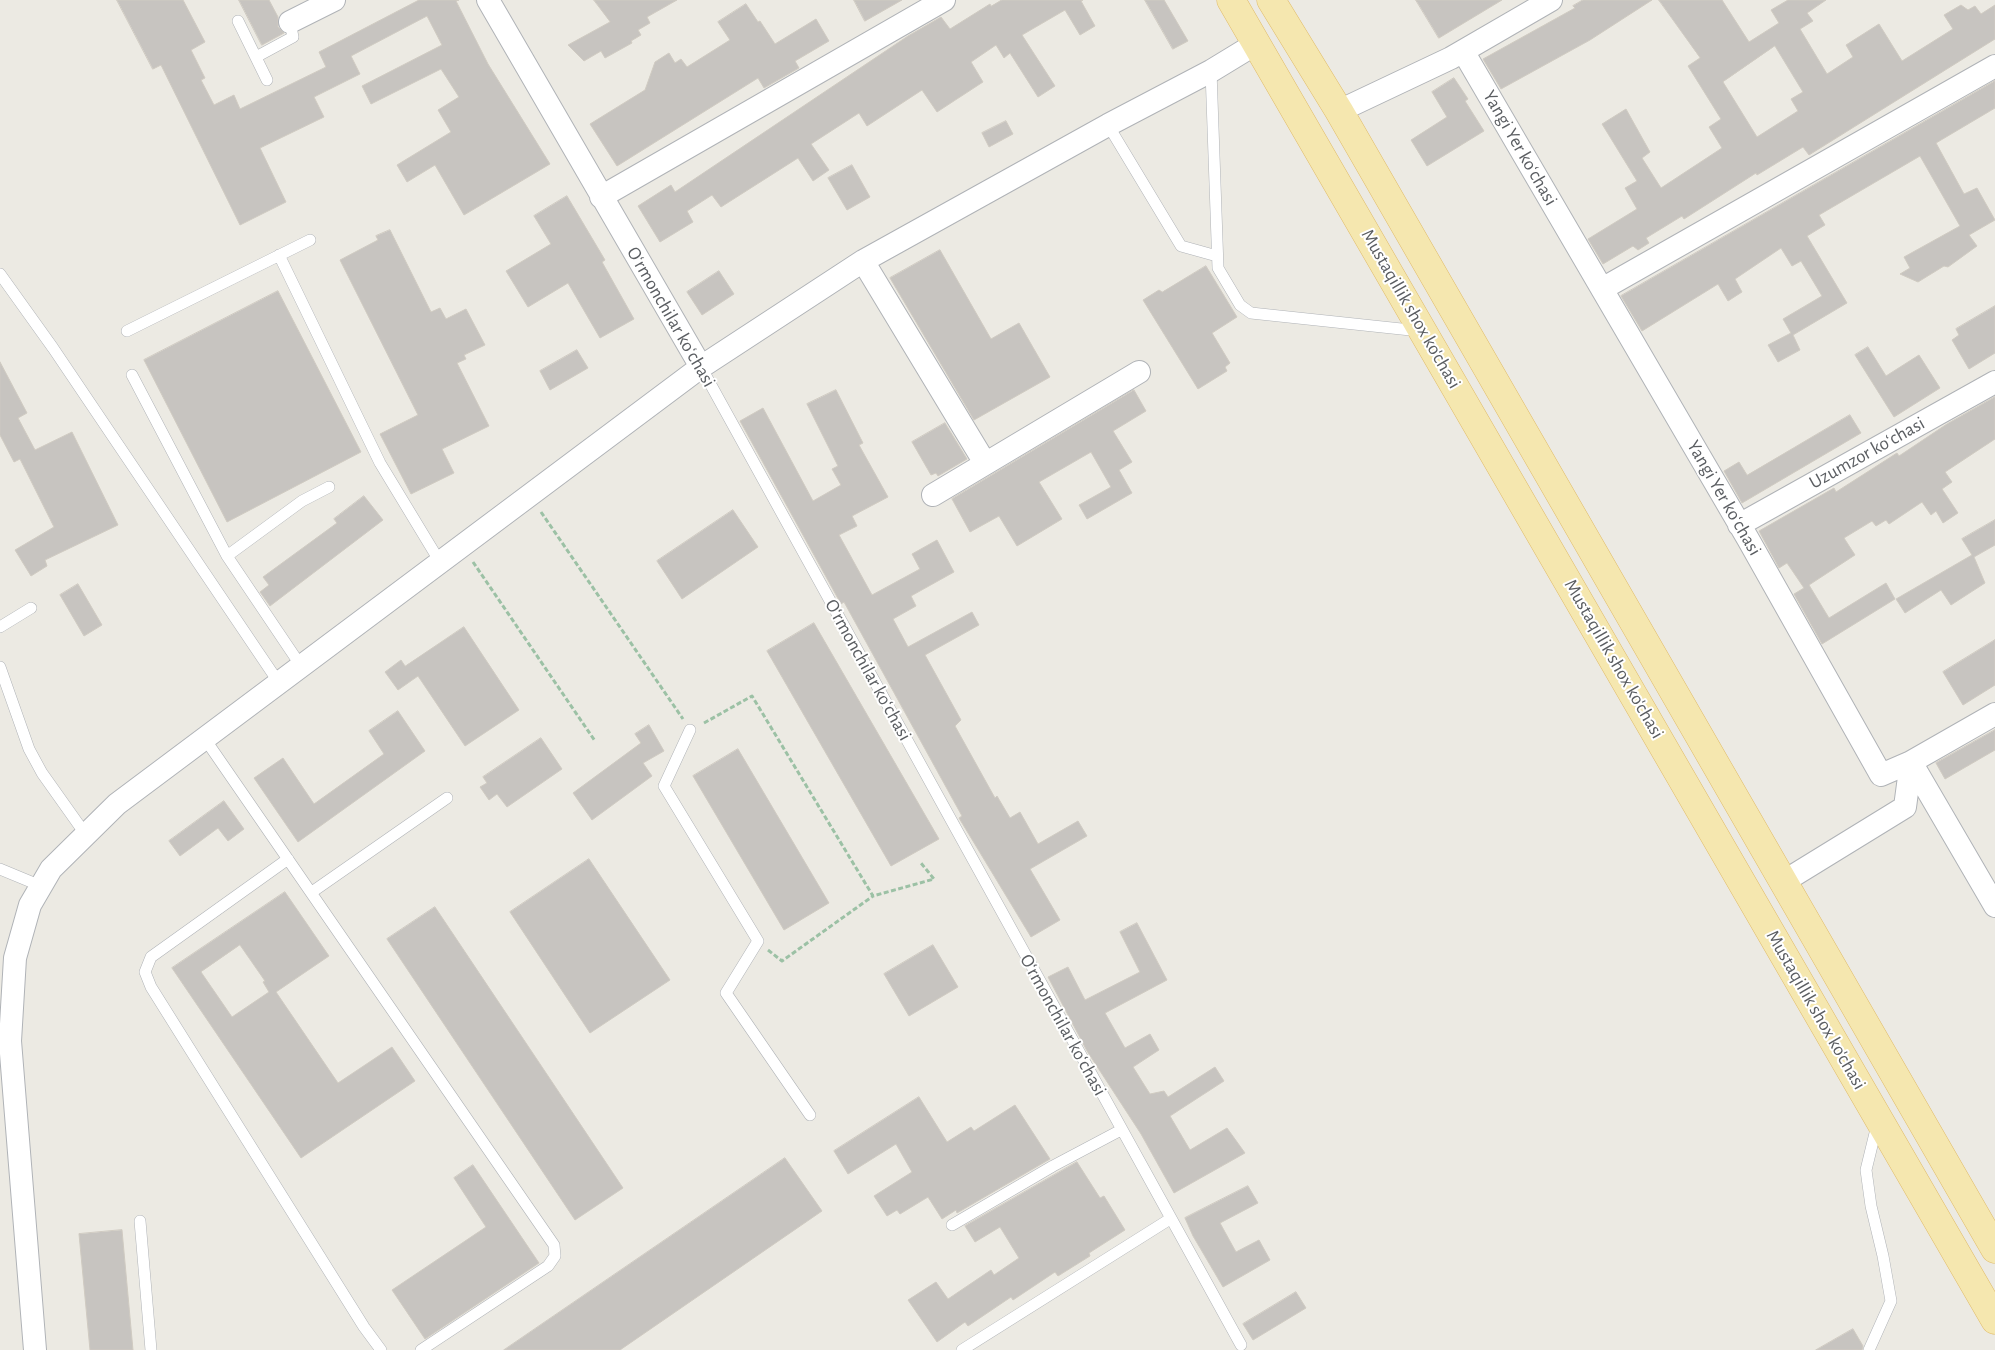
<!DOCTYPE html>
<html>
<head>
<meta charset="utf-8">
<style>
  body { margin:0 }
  canvas { display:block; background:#eceae3 }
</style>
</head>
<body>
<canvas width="1995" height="1350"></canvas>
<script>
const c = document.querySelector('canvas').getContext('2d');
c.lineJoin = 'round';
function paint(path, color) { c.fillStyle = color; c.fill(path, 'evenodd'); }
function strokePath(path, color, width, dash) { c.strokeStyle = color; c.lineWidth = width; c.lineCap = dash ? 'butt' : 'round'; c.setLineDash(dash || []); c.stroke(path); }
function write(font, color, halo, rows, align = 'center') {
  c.font = font + ' "Alegreya Sans",sans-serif'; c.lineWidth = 4; c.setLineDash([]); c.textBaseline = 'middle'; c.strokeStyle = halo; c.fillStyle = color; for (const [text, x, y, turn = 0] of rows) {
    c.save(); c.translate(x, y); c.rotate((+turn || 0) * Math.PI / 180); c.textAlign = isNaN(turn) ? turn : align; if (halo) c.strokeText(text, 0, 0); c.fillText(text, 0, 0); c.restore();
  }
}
const building = new Path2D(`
  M 117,0 L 183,0 L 205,42 L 191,50 L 205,78 L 201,80 L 214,105 L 234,95 L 240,109 L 326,67 L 319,52 L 419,0 L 459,0 L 456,1 L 488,64 L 550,164 L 464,215 L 435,165 L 407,182 L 397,165 L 451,132 L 438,110 L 459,97 L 441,69 L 371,104 L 362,86 L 442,45 L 427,16 L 351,56 L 360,74 L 314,97 L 324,117 L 260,148 L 286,202 L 240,225 L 161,65 L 153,69 Z
  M 239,0 L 269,0 L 278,17 L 278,27 L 284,33 L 262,45 Z
  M 594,0 L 677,0 L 647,17 L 650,23 L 638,30 L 641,35 L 631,41 L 632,43 L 605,58 L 601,51 L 584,61 L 568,45 L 610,22 Z
  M 854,0 L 902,0 L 865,21 Z
  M 1002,0 L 1083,0 L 1081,1 L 1095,26 L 1080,35 L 1065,10 L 1022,35 L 1055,86 L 1038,97 L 1010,53 L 1004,58 L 996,45 L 971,62 L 983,82 L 937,112 L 922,90 L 867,126 L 859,113 L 811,144 L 829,170 L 813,181 L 798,158 L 721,207 L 712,195 L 687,211 L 693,222 L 660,242 L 638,206 L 671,185 L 675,192 L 908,36 L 941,17 L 950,29 L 990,4 L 991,6 Z
  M 1145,0 L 1164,0 L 1188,41 L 1173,49 Z
  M 1416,0 L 1502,0 L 1439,38 Z
  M 1583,0 L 1652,0 L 1590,40 L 1501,89 L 1483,59 L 1575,8 L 1573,6 Z
  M 1659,0 L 1722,0 L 1749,42 L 1779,23 L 1771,10 L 1788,0 L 1826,0 L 1807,13 L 1813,21 L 1800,29 L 1827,74 L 1853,57 L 1846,45 L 1879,24 L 1902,61 L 1953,29 L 1944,15 L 1961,5 L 1968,10 L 1975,6 L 1981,14 L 1995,5 L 1995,39 L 1809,155 L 1803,147 L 1757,175 L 1756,173 L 1684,219 L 1682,216 L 1646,238 L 1649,243 L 1638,250 L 1633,246 L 1603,264 L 1588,239 L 1637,209 L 1625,188 L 1637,181 L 1602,124 L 1626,109 L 1650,152 L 1642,158 L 1661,188 L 1722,148 L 1709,127 L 1721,119 L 1688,66 L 1700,58 ZM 1775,46 L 1803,92 L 1791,99 L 1798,111 L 1757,137 L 1723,82 Z
  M 746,4 L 758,22 L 760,21 L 775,44 L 816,19 L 829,41 L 795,61 L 799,68 L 764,88 L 758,78 L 617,166 L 590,124 L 645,90 L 655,62 L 669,53 L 675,63 L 681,59 L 687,67 L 730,40 L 718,22 Z
  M 1454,78 L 1468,99 L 1465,101 L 1484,131 L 1427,166 L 1411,140 L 1447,117 L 1432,92 Z
  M 1995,81 L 1995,108 L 1936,143 L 1964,194 L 1977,188 L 1995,220 L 1969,235 L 1977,246 L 1948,267 L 1944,266 L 1918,282 L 1900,274 L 1910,268 L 1904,257 L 1960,226 L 1920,156 L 1819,215 L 1825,225 L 1807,236 L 1847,303 L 1793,335 L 1800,350 L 1778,362 L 1768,345 L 1791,333 L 1783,319 L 1822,296 L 1801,261 L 1792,266 L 1781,248 L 1735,279 L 1742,292 L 1728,301 L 1718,284 L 1642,331 L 1621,296 Z
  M 1006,121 L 1013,134 L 989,147 L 982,133 Z
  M 852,165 L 870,197 L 847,210 L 828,178 Z
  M 567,196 L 605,260 L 602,262 L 634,319 L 600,338 L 568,283 L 528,307 L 506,271 L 551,244 L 534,216 Z
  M 390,230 L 431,312 L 440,308 L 446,319 L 466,309 L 485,345 L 464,355 L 466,359 L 457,363 L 489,426 L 442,449 L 454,473 L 411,494 L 380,434 L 418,415 L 340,260 L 378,240 L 376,236 Z
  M 940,250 L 991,339 L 1019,323 L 1050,377 L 974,420 L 890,278 Z
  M 1206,266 L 1237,317 L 1212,333 L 1230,363 L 1225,367 L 1227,371 L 1198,389 L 1143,300 L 1159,290 L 1162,292 Z
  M 719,271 L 734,294 L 702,315 L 687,292 Z
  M 278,291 L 361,452 L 227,522 L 144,360 Z
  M 1995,306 L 1995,353 L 1969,369 L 1952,340 L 1959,335 L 1956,329 Z
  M 1868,347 L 1886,376 L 1919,355 L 1940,388 L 1894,417 L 1855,355 Z
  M 577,350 L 588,368 L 550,390 L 540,371 Z
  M 0,362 L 27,413 L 18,418 L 35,450 L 72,432 L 118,525 L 45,560 L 47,566 L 31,576 L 15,550 L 54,527 L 20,459 L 14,462 L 0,435 Z
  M 836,390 L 863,443 L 859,445 L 888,497 L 852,516 L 857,526 L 839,535 L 872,595 L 920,569 L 912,554 L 937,540 L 954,572 L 911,596 L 916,606 L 893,619 L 908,647 L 972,612 L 979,625 L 925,655 L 961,720 L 955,726 L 995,798 L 997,796 L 1010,818 L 1020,812 L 1038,844 L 1078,821 L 1087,836 L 1030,869 L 1060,920 L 1031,937 L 959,818 L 962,816 L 844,602 L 841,604 L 740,421 L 763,408 L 813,501 L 841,485 L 832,469 L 838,466 L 807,404 Z
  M 1134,390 L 1146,411 L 1113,431 L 1132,462 L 1119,470 L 1132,493 L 1087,519 L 1079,505 L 1111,487 L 1091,452 L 1039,482 L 1062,519 L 1017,546 L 999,516 L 970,532 L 952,499 Z
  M 1995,397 L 1995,439 L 1945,472 L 1952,482 L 1942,489 L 1958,513 L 1943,523 L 1936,511 L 1931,515 L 1922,502 L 1889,524 L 1886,520 L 1876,526 L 1872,521 L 1844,538 L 1855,555 L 1809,585 L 1829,618 L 1886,583 L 1895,599 L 1822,644 L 1794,594 L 1804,588 L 1787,563 L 1779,568 L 1759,531 L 1834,488 L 1836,492 L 1897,453 L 1899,456 L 1947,424 Z
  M 1850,415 L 1861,433 L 1742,503 L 1724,471 L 1739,462 L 1747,475 Z
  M 945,423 L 967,459 L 938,476 L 936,473 L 931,475 L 912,442 Z
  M 364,496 L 383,520 L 270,606 L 260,592 L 269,585 L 263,577 L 337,523 L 334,519 Z
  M 733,510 L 758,547 L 682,599 L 657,561 Z
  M 1995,520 L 1995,545 L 1974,557 L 1985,583 L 1951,605 L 1941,590 L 1905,613 L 1896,599 L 1972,555 L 1962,539 Z
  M 78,584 L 102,625 L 84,636 L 60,595 Z
  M 814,623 L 939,839 L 891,866 L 767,651 Z
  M 464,627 L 519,710 L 465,746 L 418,676 L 398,690 L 385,672 L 401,660 L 405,666 Z
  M 1995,640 L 1995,685 L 1963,705 L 1943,672 Z
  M 398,711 L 425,751 L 298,842 L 254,778 L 283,758 L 314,804 L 384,754 L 369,731 Z
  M 649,725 L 664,751 L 643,763 L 652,776 L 592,820 L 573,793 L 641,743 L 635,734 Z
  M 1995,730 L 1995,750 L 1945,779 L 1936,763 Z
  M 541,738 L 562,769 L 507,807 L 497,794 L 489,800 L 480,787 L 487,783 L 483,777 Z
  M 738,749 L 829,903 L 784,930 L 693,776 Z
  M 224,801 L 244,829 L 228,841 L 218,828 L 180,856 L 169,841 Z
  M 589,859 L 670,980 L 590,1033 L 510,912 Z
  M 285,892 L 329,956 L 276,992 L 338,1083 L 392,1047 L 415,1081 L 301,1158 L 172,968 ZM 240,945 L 265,981 L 263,982 L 269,992 L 232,1017 L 201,972 Z
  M 435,907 L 623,1188 L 575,1220 L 387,939 Z
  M 1137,923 L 1167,980 L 1105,1013 L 1125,1048 L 1150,1034 L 1159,1050 L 1133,1067 L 1150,1094 L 1164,1091 L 1168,1097 L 1215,1067 L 1224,1081 L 1170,1116 L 1190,1150 L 1227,1128 L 1245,1153 L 1174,1193 L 1141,1134 L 1087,1051 L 1048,977 L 1068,967 L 1085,1000 L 1140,972 L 1120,932 Z
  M 933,945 L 958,987 L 909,1016 L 884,974 Z
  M 919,1097 L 947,1142 L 971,1127 L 974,1131 L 1015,1105 L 1050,1159 L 957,1213 L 956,1210 L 942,1219 L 928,1197 L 900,1214 L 897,1210 L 887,1216 L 874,1196 L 912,1172 L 896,1144 L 848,1174 L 834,1151 Z
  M 785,1158 L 822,1211 L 620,1350 L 504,1350 Z
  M 1077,1162 L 1100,1198 L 1104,1196 L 1125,1230 L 1089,1253 L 1090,1256 L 1058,1276 L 1055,1272 L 1013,1300 L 1011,1297 L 968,1326 L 965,1322 L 937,1342 L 908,1300 L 936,1282 L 948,1299 L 991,1270 L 994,1275 L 1019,1258 L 1000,1227 L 975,1242 L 965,1226 Z
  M 473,1165 L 539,1263 L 425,1339 L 392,1290 L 486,1227 L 454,1178 Z
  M 1248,1186 L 1258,1203 L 1220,1223 L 1236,1252 L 1259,1240 L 1270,1260 L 1223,1287 L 1193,1236 L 1185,1218 Z
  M 122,1230 L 133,1350 L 90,1350 L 79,1234 Z
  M 1296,1292 L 1306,1308 L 1253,1340 L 1243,1324 Z
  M 1853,1329 L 1863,1346 L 1862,1350 L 1816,1350 Z`);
paint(building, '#c7c4c0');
strokePath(building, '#d0cbc2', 1);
const service = new Path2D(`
  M 238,21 L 267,80
  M 256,57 L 293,37 L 290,22
  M 1211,71 L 1218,268 L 1240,305 L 1251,313 L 1420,331
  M 1108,125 L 1181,246 L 1217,256
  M 279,255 L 380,463 L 440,562
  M 0,274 L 53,348 L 279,683
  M 127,331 L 310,240
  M 701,367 L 1241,1345
  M 132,375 L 227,556 L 301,666
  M 227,556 L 302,501 L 329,487
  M 0,627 L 31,608
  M 0,667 L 29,749 L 42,773 L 86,835
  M 690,730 L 664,786 L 758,941 L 726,993 L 810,1115
  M 205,739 L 554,1245 L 555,1256 L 548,1266 L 421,1350
  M 288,859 L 151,957 L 145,972 L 151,987 L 364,1327 L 381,1350
  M 0,869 L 41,886
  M 312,892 L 447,798
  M 140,1221 L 151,1350
  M 952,1225 L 1053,1166 L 1121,1130
  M 962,1350 L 1170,1219
  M 1869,1350 L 1891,1301 L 1883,1256 L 1871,1206 L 1866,1170 L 1877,1125`);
const minor = new Path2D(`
  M 488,0 L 701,367
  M 290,22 L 334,0
  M 1463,51 L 1748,539 L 1881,775 L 1911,762 L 1995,906
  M 1339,111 L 1451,58 L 1551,0
  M 601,197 L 944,0
  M 863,261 L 985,463
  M 1602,289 L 1995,66
  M 933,495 L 1139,372
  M 1739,525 L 1995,382
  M 1783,882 L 1905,807 L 1911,762 L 1995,714
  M 35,1350 L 10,1041 L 15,958 L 30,905 L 51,869 L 117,804 L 701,367 L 863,261 L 1108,125 L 1211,71 L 1257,43`);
const primary = new Path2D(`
  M 1231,0 L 1995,1320
  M 1271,0 L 1339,111 L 1995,1249`);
strokePath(service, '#b0b3b7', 12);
strokePath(minor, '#b0b3b7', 24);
strokePath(primary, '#e0bb68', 29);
strokePath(new Path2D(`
  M 541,512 L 683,719
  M 473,562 L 595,741
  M 704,723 L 752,696 L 873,896 L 934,879 L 921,863
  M 768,950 L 782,961 L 873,896`), '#9cc1a5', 3, [5, 2.5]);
strokePath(service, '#fff', 11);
strokePath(minor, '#fff', 22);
strokePath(primary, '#f5e7af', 28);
write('19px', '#5b5e62', '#fff', [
  ["Yangi Yer koʻchasi",1520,148,60],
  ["Mustaqillik shox ko'chasi",1411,309,60],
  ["Oʻrmonchilar koʻchasi",671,317,60],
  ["Uzumzor koʻchasi",1867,453,-29],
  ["Yangi Yer koʻchasi",1724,498,60],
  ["Mustaqillik shox ko'chasi",1614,659,60],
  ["Oʻrmonchilar koʻchasi",868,670,61],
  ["Mustaqillik shox ko'chasi",1816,1010,60],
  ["Oʻrmonchilar koʻchasi",1063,1025,61]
]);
</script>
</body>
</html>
